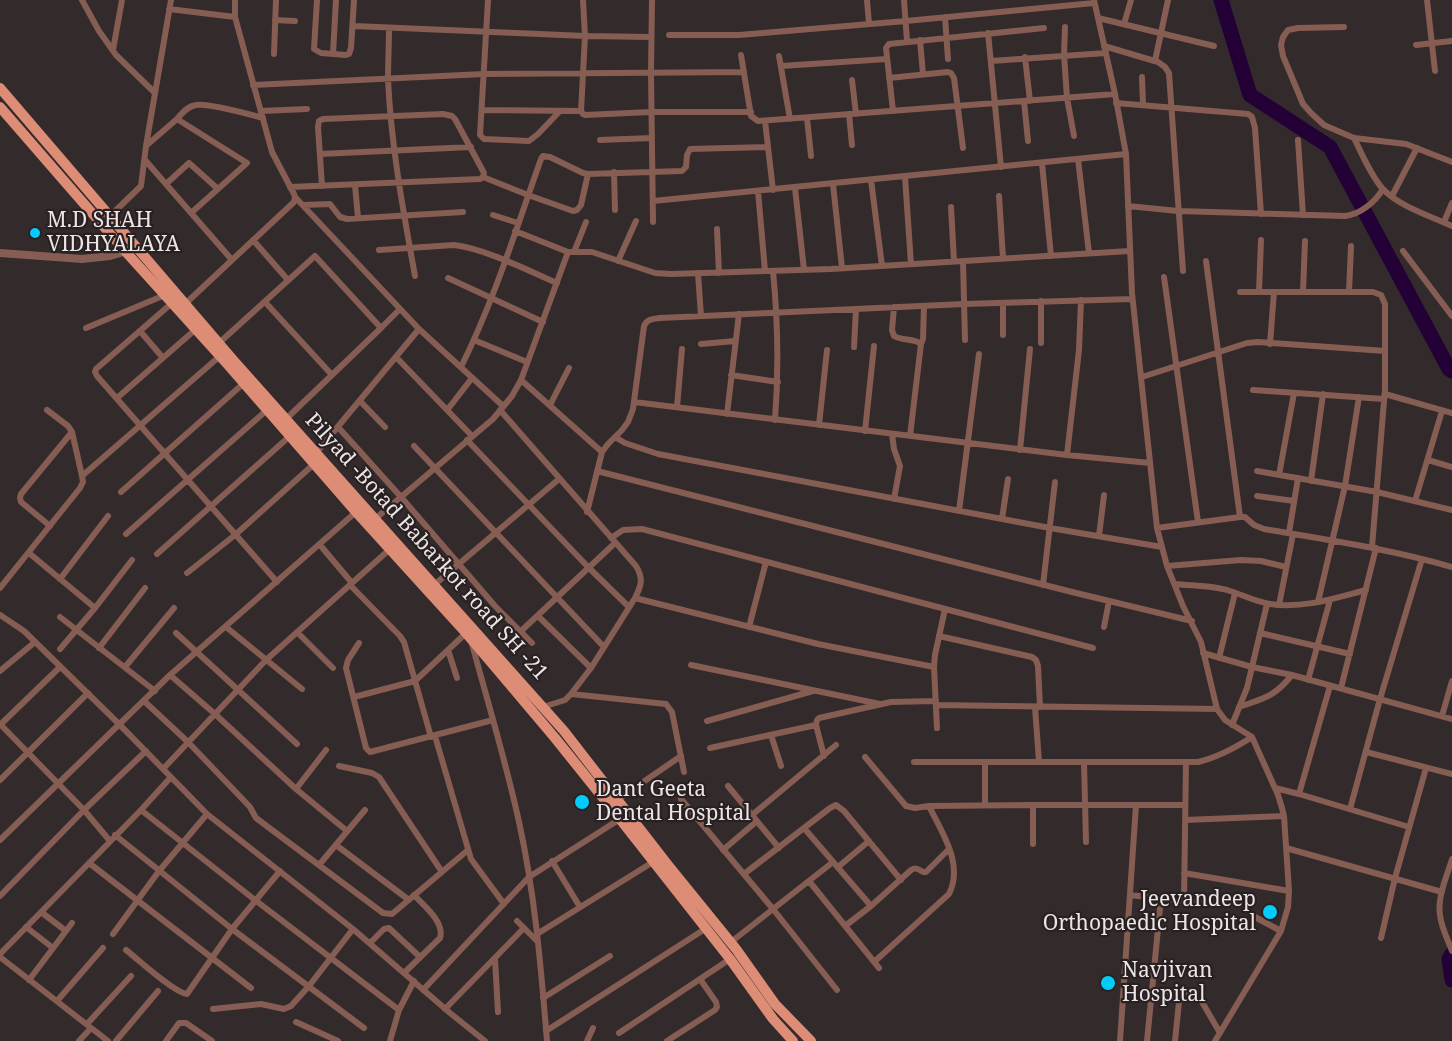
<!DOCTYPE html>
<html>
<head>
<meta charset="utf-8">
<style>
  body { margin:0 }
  canvas { display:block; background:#332a2b }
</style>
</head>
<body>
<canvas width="1452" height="1041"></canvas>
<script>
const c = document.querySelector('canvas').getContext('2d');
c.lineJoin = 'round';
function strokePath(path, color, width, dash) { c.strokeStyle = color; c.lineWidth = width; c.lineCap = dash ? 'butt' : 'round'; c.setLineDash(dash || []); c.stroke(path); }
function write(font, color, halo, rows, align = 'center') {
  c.font = font + ' "Noto Serif",serif'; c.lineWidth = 4.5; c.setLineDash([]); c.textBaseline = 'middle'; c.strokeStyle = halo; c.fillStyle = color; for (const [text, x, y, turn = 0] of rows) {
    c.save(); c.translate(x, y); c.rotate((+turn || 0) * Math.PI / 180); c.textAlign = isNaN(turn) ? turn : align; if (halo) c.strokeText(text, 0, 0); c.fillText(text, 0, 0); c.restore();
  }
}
strokePath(new Path2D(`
  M 1221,0 L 1250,95 L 1330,147 L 1449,369 L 1452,371
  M 1452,954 L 1449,959 L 1452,980`), '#230136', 15);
strokePath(new Path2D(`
  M 82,0 L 99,31 L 116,55 L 155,93
  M 317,0 L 314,49 L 321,53 L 346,55 L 349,54 L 351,48 L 354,0
  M 488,0 L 480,135 L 484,139 L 529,141 L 538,134 L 560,111
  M 583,0 L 585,36 L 581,111 L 583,114 L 585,115 L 651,112 L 751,112
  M 652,0 L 651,72 L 653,222
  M 867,0 L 869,24
  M 904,0 L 907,41
  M 1094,0 L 1115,94 L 1126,154 L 1132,293 L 1157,528 L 1167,566 L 1183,606 L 1201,642 L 1217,709 L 1225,720 L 1252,737 L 1278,795 L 1282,808 L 1284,816 L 1289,891 L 1288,907 L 1281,931 L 1215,1041
  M 1427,0 L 1435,71
  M 169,9 L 235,17
  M 945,17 L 948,59
  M 1098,18 L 1214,46
  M 275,20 L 295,21
  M 1124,24 L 1131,0
  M 354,26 L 585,36 L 651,37
  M 1065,27 L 1064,55 L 1067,98 L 1074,136
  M 1344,27 L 1298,28 L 1288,30 L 1283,37 L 1281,45 L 1283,56 L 1303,104 L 1311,113 L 1324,125 L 1354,138 L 1406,144 L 1452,162
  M 389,28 C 389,45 388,62 388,79 C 391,145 403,210 415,276
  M 988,33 L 1001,167
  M 669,35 L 739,35 L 906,21 L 1094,3
  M 920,40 L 923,74
  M 1416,45 L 1452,41
  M 1104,46 L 1158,62 L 1165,67 L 1169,73 L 1183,271
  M 113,50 L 122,0
  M 274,54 L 276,0
  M 333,54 L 336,0
  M 741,55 L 751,116 L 758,121 L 1115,94
  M 779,56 L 790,119
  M 1025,57 L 1030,101
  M 991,61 L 1106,53
  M 1155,61 L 1168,0
  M 781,66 L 887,59
  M 1142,77 L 1143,105
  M 889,78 L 948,72 L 951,73 L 954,78 L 963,148
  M 852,80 L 856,114
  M 253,85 L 484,74 L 744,72
  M 1024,101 L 1028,141
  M 1116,103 L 1248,114 L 1252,117 L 1255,128 L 1261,214
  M 482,110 L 581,111
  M 261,111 L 307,109
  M 893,111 L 886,48 L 889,44 L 1044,28
  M 849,114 L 852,145
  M 807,118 L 811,156
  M 177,119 C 182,113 188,106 196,105 C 209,103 248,114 263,118
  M 765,121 L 773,190
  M 1354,138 C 1362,154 1370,174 1382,188 C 1398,206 1430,216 1452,226
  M 600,140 L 652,138
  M 1298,140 L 1303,215
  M 147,145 L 177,119 L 247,163 L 191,213
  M 320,154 L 471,147
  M 1078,159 L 1089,253
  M 145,160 L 232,260
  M 1042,163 L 1051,256
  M 614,172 L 615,210
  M 483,177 L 528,195 L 573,211 L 577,210 L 581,205 L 588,174
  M 905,177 L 911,264
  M 871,180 L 882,266
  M 166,184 L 189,163 L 218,189
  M 833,184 L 842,268
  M 355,185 L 358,218
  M 290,187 L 480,179 L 483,177 L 484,173 L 455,119 L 452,116 L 443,114 L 323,119 L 319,121 L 318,127 L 322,186
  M 795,188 L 804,270
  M 758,191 L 765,271
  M 999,196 L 1003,258
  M 1392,196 L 1417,148
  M 295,197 L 419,329 L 503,406
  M 653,201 L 1126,154
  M 303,205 L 330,204 L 340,217 L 347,219 L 463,212
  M 1128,206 L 1178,211 L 1345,216 C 1361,214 1375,202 1383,189
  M 951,207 L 954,261
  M 493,215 L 518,223
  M 110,216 L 141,186 L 146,146 L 171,0
  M 1444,222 L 1452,203
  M 717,229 L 719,273
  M 515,231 L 568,252 L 592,252 L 655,273 L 671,274 L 831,269 L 1130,251
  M 253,240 L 288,280
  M 379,250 L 454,245 C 486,249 527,270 557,283
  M 1403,251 L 1452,316
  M 574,252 L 586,222
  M 618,261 L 636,221
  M 963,261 L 965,340
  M 1206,261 L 1240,517
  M 773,271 C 778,322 779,368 775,420
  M 698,273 L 701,316
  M 1164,277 L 1198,522
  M 448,278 L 543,322
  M 1240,292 L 1373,292 L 1381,295 L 1385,304 L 1385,389 L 1372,547
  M 1259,292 L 1261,240
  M 1303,292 L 1305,241
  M 1349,292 L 1351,246
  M 1041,301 L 1041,343
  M 265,302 L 332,375
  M 172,303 L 96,369 L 95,372 L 97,376 L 277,582
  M 185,304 L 294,202 L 295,197 L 294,194 L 272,152 L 235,17 L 235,0
  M 894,307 L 892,330 L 894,336 C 902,341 914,338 921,344 L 910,436
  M 86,328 L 165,295
  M 140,331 L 163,358
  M 1003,335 L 1003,303
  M 474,340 L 527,362
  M 219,343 L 315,256 L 381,328 L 400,309
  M 701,344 L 735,341
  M 921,344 L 923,339 L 924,306
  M 1270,344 L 1274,292
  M 854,347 L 856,309
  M 396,357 L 472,436
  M 461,367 C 494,301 516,229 541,159 L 543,156 L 550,157 L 583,173 L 588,174 L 682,171 L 686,167 L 687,155 L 690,149 L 768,147
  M 731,375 L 778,382
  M 1142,377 L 1247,343 L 1258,342 L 1385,351
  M 521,380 L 602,452
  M 1253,390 L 1384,399
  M 1385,394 L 1452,413
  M 117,398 L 196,329
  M 360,401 L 385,427
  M 634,402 L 1067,455 L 1150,463
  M 550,405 L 569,368
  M 677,407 L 682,349
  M 448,409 L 472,378
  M 500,410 L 636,566 C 644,579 641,586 635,598 L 591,668 L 571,694 L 565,700 L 543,707
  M 727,414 L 739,314
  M 286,419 L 381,328
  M 819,425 L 827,350
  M 338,427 L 401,497 L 495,606 L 532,643
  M 865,431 L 874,346
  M 892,434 L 894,449 L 900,466 L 894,499
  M 615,437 L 625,443 L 658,454 L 1050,528 L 1162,547
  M 467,440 L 589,568 L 629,607
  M 414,446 L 604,647
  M 1020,450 L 1030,349
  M 316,453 L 419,329
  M 1067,455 L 1079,350 L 1081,300
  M 1428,460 L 1452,467
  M 597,471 L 1072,592 L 1192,621
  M 1257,471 L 1377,492 L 1452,510
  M 1279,475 L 1294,393
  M 82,476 L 220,356
  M 1311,481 L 1323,394
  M 121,492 L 244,383
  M 1257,496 L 1294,501
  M 1415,501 L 1442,411
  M 959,511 L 979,354
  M 587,512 L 602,452 L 608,444 L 622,430 L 628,422 L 633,409 L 644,326 C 647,319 652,319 660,318 L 964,304 L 1132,299
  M 375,519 L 493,419 L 512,396 L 521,380 L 568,252
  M 1002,519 L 1008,479
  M 50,526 L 21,502 L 20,498 L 21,494 L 72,432
  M 1157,528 L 1240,517 L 1245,517 L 1254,525 L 1264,529 C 1328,540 1390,549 1452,567
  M 1289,533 L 1298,478
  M 126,534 L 267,410
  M 1099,536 L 1104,495
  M 611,538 L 623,530 L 642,529 L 1093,648
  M 320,545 L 352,583
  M 29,553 L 95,608
  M 157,554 L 290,436
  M 1167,566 L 1241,560 L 1261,561 L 1286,567
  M 187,573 L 235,535 L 314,464
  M 60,579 L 108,516
  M 1175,584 C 1193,586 1213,585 1230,591 C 1243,595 1256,602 1270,604 C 1303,609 1335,598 1366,590
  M 350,585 L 400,636 L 404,642 L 431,737
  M 434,585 L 559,479
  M 1043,585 L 1055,482
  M 0,588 L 80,488 L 83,482 L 82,476 L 72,432 L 68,426 L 47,410
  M 635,598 L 818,644 L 934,667
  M 1318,602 L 1345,486 L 1359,397
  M 1279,605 L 1293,534
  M 0,615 L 24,631 L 120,725 L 207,814 L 353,929 L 450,1013 L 485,1041
  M 538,616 L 591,668
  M 60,617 L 155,691
  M 226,627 L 302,689
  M 749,627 L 766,562
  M 1104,627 L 1109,601
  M 297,632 L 333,668
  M 520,632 L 615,543
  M 176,633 L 297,744
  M 1260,633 L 1350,654
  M 939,636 L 1032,657 L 1036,660 L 1038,666 L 1040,707
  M 359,643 L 348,660 L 346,668 L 366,748 L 370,752 L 493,720
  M 472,644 C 488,703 506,762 519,822 C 535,894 541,968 547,1041
  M 99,648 L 145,588
  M 60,649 L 95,608 L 132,560
  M 448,650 L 457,678
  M 1203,653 L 1252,667 L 1292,675 L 1452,719
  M 1219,658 L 1235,593
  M 691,665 L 880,704
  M 125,667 L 174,608
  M 0,671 L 35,642
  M 170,675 L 215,714 L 296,789 L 347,831
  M 1308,680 L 1330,600
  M 1341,688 L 1376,548
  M 571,694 L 666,704 L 672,712 L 684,772
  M 354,697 L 415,681 L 466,633
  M 144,701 L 188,742 L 250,807 L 256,818 L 383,913 L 392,914 L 468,850
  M 936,705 L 1217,709
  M 1035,707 L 1039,762
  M 1239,707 C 1265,698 1274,697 1292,675
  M 1442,716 L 1452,681
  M 707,721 L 813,691
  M 0,724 L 84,810 L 110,841
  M 0,725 L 60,667
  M 1232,725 L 1247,688 L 1267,604
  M 937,728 L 934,667 L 935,655 L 945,609
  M 771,735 L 781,766
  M 435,736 L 471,859 L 504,904
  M 710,748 L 816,725
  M 1366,752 L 1452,774
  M 824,756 L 816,725 L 817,720 L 819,718 L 891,702 L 936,701
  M 865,757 L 906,806 L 915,808 L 929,806 L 1033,805 L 1185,805
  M 914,762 L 1198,762 C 1219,757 1235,748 1252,737
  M 1084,762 L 1086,842
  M 339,766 L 372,773 L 379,777 L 442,872
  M 163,769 L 266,660 L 390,549
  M 0,780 L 88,693
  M 728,786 L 779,848
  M 1275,788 L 1299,794 L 1409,827
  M 296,789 L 326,750
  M 1299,794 L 1330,686
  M 681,799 L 773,909 L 837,990
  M 617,800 L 681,756
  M 985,805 L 985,762
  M 1033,805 L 1033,844
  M 1350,809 L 1380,699 L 1422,559
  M 141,810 L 255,900 L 399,1010
  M 752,815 L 836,745
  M 1185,820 L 1284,816
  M 804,828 L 871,906
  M 115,835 L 232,929 L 364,1028
  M 0,840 L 170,675 L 356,512
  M 336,845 L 409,900
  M 1286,848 L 1442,892
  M 723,850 L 757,821
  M 1452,859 C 1447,876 1437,897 1440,915 C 1441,927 1448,940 1452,951
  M 552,861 L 580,907
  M 89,863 L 251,988
  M 319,865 L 365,810
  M 838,867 L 869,841
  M 1184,873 L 1289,891
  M 744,874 L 830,808 L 836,805 L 844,811 L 901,880
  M 809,881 L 879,968
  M 1130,895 L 1201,903
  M 0,896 L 84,810 L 146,751
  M 1184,901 L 1186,762
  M 41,912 L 66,931
  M 1253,916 L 1281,931
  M 517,921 L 537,941
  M 845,926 L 871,906 L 911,870 C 916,867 918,869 923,872 L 926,872 L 949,849
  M 26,927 L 53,948
  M 113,934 L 159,871 L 207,814
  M 537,934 L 653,862
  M 1381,938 L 1395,878 L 1426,768
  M 731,942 L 833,862
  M 370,943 L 384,929 L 389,928 L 420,957
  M 126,950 C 139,960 173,992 187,994 L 232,929 L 280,871
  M 0,954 L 141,810 L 171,777
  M 0,957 L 108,1041
  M 495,959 L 498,1012
  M 874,962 L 949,894 C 964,864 942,833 929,806
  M 404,973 L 440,938 C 445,922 424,906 414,895
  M 29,980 L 72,923
  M 423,990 L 529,877 L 620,819
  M 1152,990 L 1192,993 L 1198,995 L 1220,1033
  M 543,998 L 610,956
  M 57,1001 L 103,948
  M 213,1009 L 261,1004 L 284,1009 L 291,1006 L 309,986 L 353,929
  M 445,1009 L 524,928
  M 296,1022 L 338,1041
  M 87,1024 L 131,976
  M 546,1031 L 705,929
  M 619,1033 L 730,959
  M 79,1041 L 91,1028
  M 116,1041 L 158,991
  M 166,1041 L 179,1023 L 186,1023 L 212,1041
  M 390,1041 L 399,1010 L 414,981
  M 587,1041 L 593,1028
  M 667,1041 L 715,1010 L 717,1007 L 716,1002 L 700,979
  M 1120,1041 L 1136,805
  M 1147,1041 L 1161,898
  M 1175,1041 L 1180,992`), '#855d53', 6);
strokePath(new Path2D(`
  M 0,253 L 82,259 L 110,256 L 130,250`), '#855d53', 8);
strokePath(new Path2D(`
  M 0,88 L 234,361 L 564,731 L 668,865 L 736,949 L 775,1004 L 811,1041
  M 0,107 L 125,251 L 228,365 L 356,512 L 466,633 L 495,667 L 555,738 L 620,819 L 730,959 L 773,1019 L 793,1041`), '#dd8c76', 10);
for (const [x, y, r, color] of [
  [35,233,6,"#04cbf9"],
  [582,802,8,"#04cbf9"],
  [1270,912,8,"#04cbf9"],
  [1108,983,8,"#04cbf9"]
]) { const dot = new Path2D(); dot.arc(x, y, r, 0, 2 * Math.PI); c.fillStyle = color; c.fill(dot); strokePath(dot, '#292022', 2); }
write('21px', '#ebe5e6', '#292022', [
  ["M.D SHAH",47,221],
  ["VIDHYALAYA",47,245],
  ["Dant Geeta",596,790],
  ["Dental Hospital",596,814],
  ["Jeevandeep",1256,900,"right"],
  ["Orthopaedic Hospital",1256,924,"right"],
  ["Navjivan",1122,971],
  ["Hospital",1122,995]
], 'left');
write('21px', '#ebe5e6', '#292022', [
  ["Pilyad -Botad Babarkot road SH -21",426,547,48]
]);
</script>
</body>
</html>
